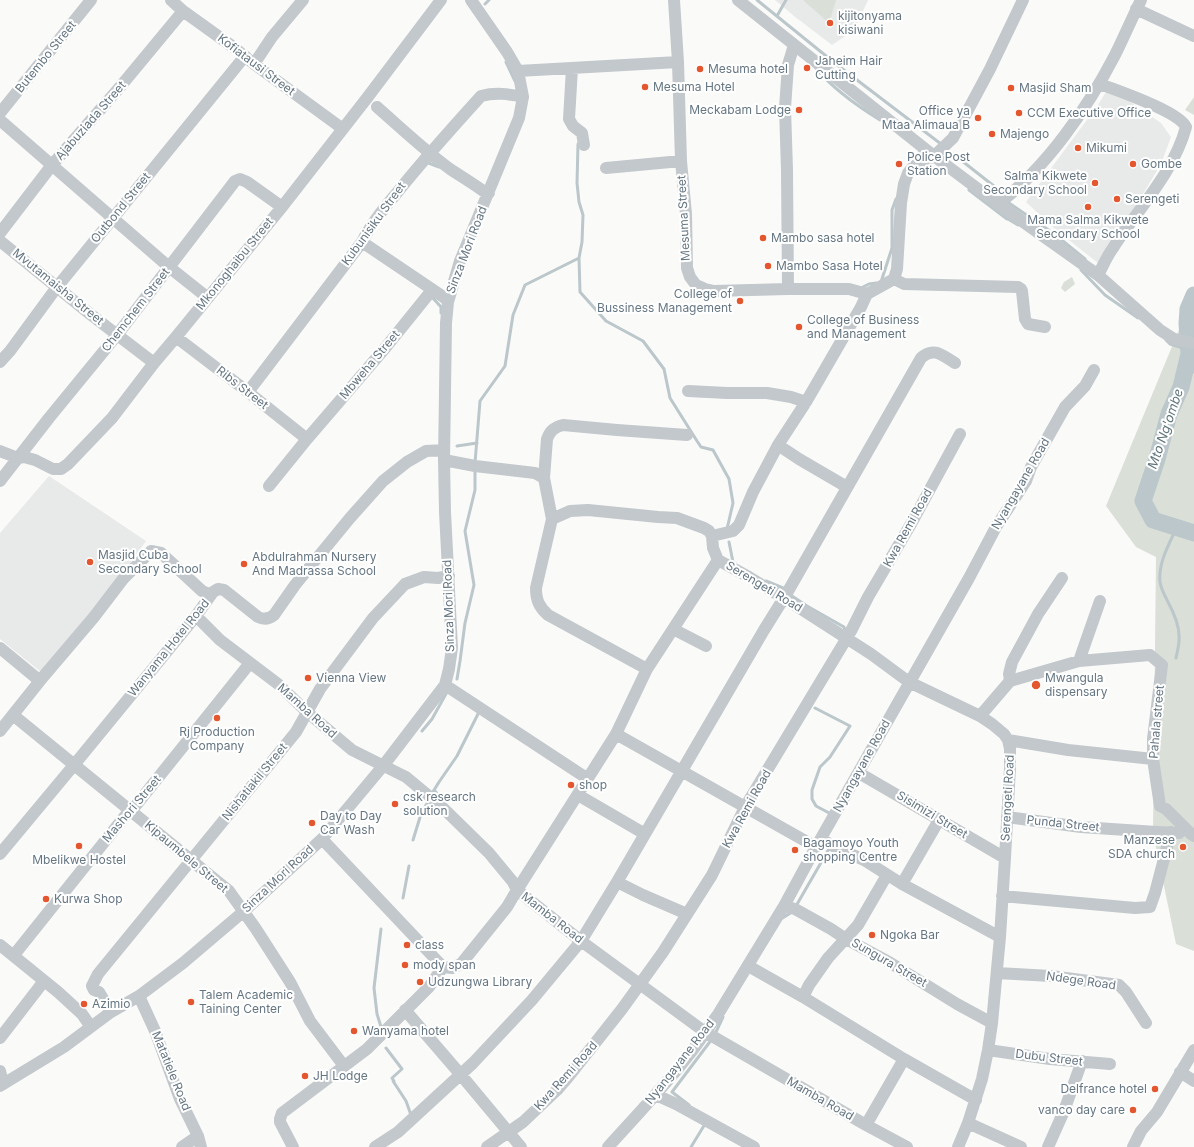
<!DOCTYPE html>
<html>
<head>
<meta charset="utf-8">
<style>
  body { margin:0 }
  canvas { display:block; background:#fafaf8 }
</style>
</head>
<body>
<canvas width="1194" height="1147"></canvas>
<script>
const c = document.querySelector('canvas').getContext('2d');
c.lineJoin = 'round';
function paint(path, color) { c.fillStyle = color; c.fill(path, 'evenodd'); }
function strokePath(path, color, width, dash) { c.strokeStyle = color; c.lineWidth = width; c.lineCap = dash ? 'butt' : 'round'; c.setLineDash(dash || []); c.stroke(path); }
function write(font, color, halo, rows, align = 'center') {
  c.font = font + ' Inter,sans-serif'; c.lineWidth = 4; c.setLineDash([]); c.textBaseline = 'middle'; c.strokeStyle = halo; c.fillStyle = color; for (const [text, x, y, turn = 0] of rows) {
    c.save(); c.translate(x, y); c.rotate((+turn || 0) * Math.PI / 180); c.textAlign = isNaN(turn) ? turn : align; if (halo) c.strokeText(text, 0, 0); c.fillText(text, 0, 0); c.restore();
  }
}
paint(new Path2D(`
  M 775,0 L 868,0 L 854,30 L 832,45 L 794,16 Z
  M 1109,87 L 1161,123 L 1171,137 L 1161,164 L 1117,237 L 1098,263 L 1055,229 L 1026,202 L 1098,105 Z
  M 49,476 L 146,541 L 108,594 L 41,672 L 0,639 L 0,533 Z`), '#e8e9e9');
paint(new Path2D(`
  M 803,0 L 836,0 L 829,23 Z
  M 1194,97 L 1194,115 L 1185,110 Z
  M 1072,277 L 1075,284 L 1065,292 L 1061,288 L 1064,282 Z
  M 1194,288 L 1194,951 L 1176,944 L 1153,833 L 1156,557 L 1136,547 L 1106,506 L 1190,303 Z`), '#dadfd7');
strokePath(new Path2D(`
  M 757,0 L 836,64 L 941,144
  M 485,4 L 489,0
  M 777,16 L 786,0
  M 506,62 L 515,81
  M 816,68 C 832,88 859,107 880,120
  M 952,153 L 1004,194 L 1004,196
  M 426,162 L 439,167
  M 913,162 L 921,150
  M 969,190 L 1007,219
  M 1006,201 L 1053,233 L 1085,259
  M 1008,219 L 1018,225
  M 579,258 L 580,292 L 606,321 L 643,341 L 664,369 L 670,398 L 697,441 L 701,447 L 713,450 L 729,479 L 733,503 L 727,529
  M 1081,270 L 1105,295 L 1138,318
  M 881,282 L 892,248 L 892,210 L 896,199
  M 861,288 L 869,284 L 876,283
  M 432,297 L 441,307 L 441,313
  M 1166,340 L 1170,344 L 1180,347 L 1189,354
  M 1184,371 L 1194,372
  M 457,446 L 477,443
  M 475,463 L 480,401 L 505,366 L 513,315 L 525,285 L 579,258 L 582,242 L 583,215 L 579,202 L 577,183 L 578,144
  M 729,542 L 733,562 L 735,563
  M 766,581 L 783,588
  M 789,594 L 807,606 L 844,627 L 845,630 L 844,632
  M 1176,658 C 1177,653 1179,646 1179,640 C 1180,628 1174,613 1168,602 C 1165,596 1161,589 1160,582 C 1158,563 1169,544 1177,527
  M 457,679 L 460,661 L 465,623 L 474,585 L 465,531 L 475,490 L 475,468
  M 815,708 L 850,726 L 830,757 L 820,767 L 812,790 L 812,799 L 816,806 L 831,814
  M 422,731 L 432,719 L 447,692
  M 434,790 L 444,801
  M 431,795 L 439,782 L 457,756 L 479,712
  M 413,840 L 421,814 L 429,800
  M 403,898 L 409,866
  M 796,906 L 830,847
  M 781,919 L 792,912
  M 381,929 L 374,988 L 377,1014 L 382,1030
  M 715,1034 L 723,1017
  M 386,1048 L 402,1069 L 392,1078 L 394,1081 L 393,1081 L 406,1101 L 411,1115
  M 689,1105 L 672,1092 L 712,1039
  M 691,1147 L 705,1124 L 705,1123`), '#bbc7cb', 3);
strokePath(new Path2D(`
  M 1194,295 L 1188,309 L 1187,323 L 1189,354 L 1181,387 L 1169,414 L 1157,459 L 1143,501 L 1153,520 L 1194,533`), '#bbc7cb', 17);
strokePath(new Path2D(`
  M 171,0 L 183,11 L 236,49 L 254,64 L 343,129
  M 674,0 L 678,62 L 681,161 L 686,214 L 687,268 L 690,277 L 696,285 L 705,289 L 714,291 L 788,289 L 849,289 L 867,294
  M 738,0 L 934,156 L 998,204 L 1098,275 L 1160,330 L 1174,339 L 1194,343
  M 1136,9 L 1194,36
  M 254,64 L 272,37 L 303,0
  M 572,68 L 569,119 L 573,126 L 582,133 L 584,145
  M 518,71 L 678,62
  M 377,107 C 401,128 424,150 450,169 C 462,177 474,184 486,193 L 489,193
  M 0,113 L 91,0
  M 0,120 L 169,267 L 208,298
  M 606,168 L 681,161
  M 998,204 C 1046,168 1087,109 1115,55 C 1124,37 1132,18 1141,0
  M 0,233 L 52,165 L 120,87 L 183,11
  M 0,241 L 90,314 L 154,363
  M 362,242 L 445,298 L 448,302
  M 1098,275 C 1103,266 1107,256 1113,248 C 1138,209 1174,172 1186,127 C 1178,111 1118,91 1100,84
  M 894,279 L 904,284 L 1018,287 L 1021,289 L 1022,291 L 1025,319 L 1028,324 L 1045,327
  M 788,289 L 787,170 L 785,108 L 788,65 L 794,45
  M 176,337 L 248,392 L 307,439
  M 0,362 L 10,351 L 57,287 L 245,56
  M 688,391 L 727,393 L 767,393 L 791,397 L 806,402
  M 248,392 L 362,242 C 371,224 383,209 396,194 C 423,160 452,128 481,96 C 496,92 508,94 523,97
  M 778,445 L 799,459 L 847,487
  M 0,451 L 18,458 L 24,457 L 35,460 L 53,469 L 61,469 L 68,464 L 112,418 L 154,363 L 176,337 L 282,207 L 367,98 L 441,0
  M 444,460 L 475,466 L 535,473 L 544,478
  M 0,481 L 49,418 L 117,335 L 235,181 L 240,179 L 247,182 L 282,207
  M 269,486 L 307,439 L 386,347 L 432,290
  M 552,519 L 570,511 L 588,510 L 658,517 L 677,518 L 704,528 L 709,531 L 712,536 L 713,548 L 718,560
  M 712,536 L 733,531 L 739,525 L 753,492 L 778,445 L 806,402 L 861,307 L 867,294 L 894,279 L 897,269 L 901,203 L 904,184 L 908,173 L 913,167 L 934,156 L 953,138 L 990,69 L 1023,0
  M 718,560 L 749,577 L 801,609 L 871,654 L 909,682 L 980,716 L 992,724 L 1004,734 L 1008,740 L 1010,749 L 1010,768 L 1005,858 L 1000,937 L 992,1023 L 988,1050 L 982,1079 L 968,1123 L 958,1147
  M 196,616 L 220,640 L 278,684 L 307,712 L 352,750 L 406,777 L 441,806 L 489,853 L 513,882 L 517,890 L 581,941 L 705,1032 L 866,1125 L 907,1147
  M 673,629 L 706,646
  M 0,648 L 40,681
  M 1079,661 L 1100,601
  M 647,669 L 548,615 C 539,607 536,600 536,588 L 552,519 L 544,478 L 547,439 C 550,431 554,427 563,425 L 617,430 L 687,435
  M 1010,681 L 1009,674 L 1012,662 L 1038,614 L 1062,578
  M 445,685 L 588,779
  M 13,715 L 229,891 L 256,929 L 290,982 L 310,1021 L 344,1066
  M 980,716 L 1010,681 L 1079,661 L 1150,655 L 1162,665 L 1153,739 L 1153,759 L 1160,806 L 1166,809 L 1191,834 L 1194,836
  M 0,731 L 43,677 L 94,617 L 123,579 L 151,551 L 161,553 L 202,591 L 211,595
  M 616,734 L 816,847
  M 1008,740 L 1068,750 L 1153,759
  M 859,773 L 1005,858
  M 578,795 L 645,834
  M 1007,817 L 1081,827 L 1157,832 L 1179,833
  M 322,839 L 443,967 L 452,968 L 461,964 L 507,907 L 517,890 L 616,734 L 647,669 L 718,560
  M 821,839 L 835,847 L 864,860 L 902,884 L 1000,937
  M 0,854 L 74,765 L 196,616 L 213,592 L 218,589 L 224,590 L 258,617 C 264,620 269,619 274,615 L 295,585 L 350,518 L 383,481 L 407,462 L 426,451 L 444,450
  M 617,882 L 643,895 L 687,914
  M 902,884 L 939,820
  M 1002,896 L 1135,908 L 1150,907 L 1155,893 L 1171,832
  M 784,906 L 795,909 L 831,929 L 846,939 L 889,962 L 957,1004 L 992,1023
  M 0,945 L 58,992 L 82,1014 L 91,1027
  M 14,955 L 125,816 L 137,804 L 250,663
  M 747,967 L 750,967 L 803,997 L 904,1059 L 976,1100
  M 997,973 L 1051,976 L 1119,985 L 1126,992 L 1146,1023
  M 139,996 L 155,1031 L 180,1099 L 198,1136 L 201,1147
  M 803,997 L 809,985 L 828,958 L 858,925 L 887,875
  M 405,1010 L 461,1075 L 521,1147
  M 111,1012 L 99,992 L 94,990 L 92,986 L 98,974 L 296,732 L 320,689 L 373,618 L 405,584 L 424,577 L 438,578 L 449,576
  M 0,1038 L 44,981
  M 988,1050 L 1050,1059 L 1110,1064
  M 0,1071 L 3,1083
  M 1180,1072 L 1194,1081
  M 0,1086 L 64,1047 L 111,1012 L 139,996 L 183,963 L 243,912 L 322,839 L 383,766 L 445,685 L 449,669 L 452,648 L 445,512 L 444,460 L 446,323 L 448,302 L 460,261 L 519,118 L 523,97 L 518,71 L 507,52 L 471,0
  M 656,1095 L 676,1104 L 754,1147
  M 968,1123 L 1021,1147
  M 866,1125 L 904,1059
  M 182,1147 L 198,1136
  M 293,1147 L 280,1122 L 280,1119 L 282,1113 L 367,1049 L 429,987 L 443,967
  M 375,1147 L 398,1132 L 473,1063 L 532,1000 L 581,941 L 617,882 L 764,630 L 787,593 L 921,358 C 934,346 943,356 955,363
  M 487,1147 L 523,1122 L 557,1090 L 569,1076 L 622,1009 L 663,952 L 712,875 L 745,807 L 851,631 L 868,597 L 911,524 L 960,434
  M 608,1147 C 635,1117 663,1088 688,1056 C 698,1044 707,1029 717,1016 L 784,906 L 816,847 L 969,578 L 996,527 L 1026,481 L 1031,467 L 1065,407 L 1085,386 L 1094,370
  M 1048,1147 L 1064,1111 L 1082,1061
  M 1133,1147 L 1141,1131 L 1157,1112 L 1194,1050`), '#c3c8cc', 12);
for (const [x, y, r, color] of [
  [830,23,4,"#e4572e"],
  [807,68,4,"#e4572e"],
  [700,69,4,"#e4572e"],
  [645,87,4,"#e4572e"],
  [1011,88,4,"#e4572e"],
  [799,110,4,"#e4572e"],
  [1019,113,4,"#e4572e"],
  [978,118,4,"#e4572e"],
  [992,134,4,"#e4572e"],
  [1078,148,4,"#e4572e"],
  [899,164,4,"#e4572e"],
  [1133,164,4,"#e4572e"],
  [1095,183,4,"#e4572e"],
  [1117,199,4,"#e4572e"],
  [1088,207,4,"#e4572e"],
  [763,238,4,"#e4572e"],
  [768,266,4,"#e4572e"],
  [740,301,4,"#e4572e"],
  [799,327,4,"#e4572e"],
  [90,562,4,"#e4572e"],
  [244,564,4,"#e4572e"],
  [308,678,4,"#e4572e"],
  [1036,685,5,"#e4572e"],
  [217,718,4,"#e4572e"],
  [571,785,4,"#e4572e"],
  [395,804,4,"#e4572e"],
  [312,823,4,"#e4572e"],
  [79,846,4,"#e4572e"],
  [1183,847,4,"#e4572e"],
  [795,850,4,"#e4572e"],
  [46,899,4,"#e4572e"],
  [872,935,4,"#e4572e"],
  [407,945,4,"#e4572e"],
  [405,965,4,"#e4572e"],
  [420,982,4,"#e4572e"],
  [191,1002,4,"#e4572e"],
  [84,1004,4,"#e4572e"],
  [354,1031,4,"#e4572e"],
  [305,1076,4,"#e4572e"],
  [1155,1089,4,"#e4572e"],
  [1133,1110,4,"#e4572e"]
]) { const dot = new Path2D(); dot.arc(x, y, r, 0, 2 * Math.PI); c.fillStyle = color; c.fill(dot); strokePath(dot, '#fff', 1.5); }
write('12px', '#657683', '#fff', [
  ["kijitonyama",838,16],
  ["kisiwani",838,30],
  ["Jaheim Hair",815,61],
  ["Cutting",815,75],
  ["Mesuma hotel",708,69],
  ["Mesuma Hotel",653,87],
  ["Masjid Sham",1019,88],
  ["Meckabam Lodge",791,110,"right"],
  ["Office ya",970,111,"right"],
  ["Mtaa Alimaua B",970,125,"right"],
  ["CCM Executive Office",1027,113],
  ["Majengo",1000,134],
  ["Mikumi",1086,148],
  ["Police Post",907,157],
  ["Station",907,171],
  ["Gombe",1141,164],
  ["Salma Kikwete",1087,176,"right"],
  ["Secondary School",1087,190,"right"],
  ["Serengeti",1125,199],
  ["Mama Salma Kikwete",1088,220,"center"],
  ["Secondary School",1088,234,"center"],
  ["Mambo sasa hotel",771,238],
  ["Mambo Sasa Hotel",776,266],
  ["College of",732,294,"right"],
  ["Bussiness Management",732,308,"right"],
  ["College of Business",807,320],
  ["and Management",807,334],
  ["Masjid Cuba",98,555],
  ["Secondary School",98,569],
  ["Abdulrahman Nursery",252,557],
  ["And Madrassa School",252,571],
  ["Vienna View",316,678],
  ["Mwangula",1045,678],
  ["dispensary",1045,692],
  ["Rj Production",217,732,"center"],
  ["Company",217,746,"center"],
  ["shop",579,785],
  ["csk research",403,797],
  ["solution",403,811],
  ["Day to Day",320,816],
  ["Car Wash",320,830],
  ["Manzese",1175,840,"right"],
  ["SDA church",1175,854,"right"],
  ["Bagamoyo Youth",803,843],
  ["shopping Centre",803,857],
  ["Mbelikwe Hostel",79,860,"center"],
  ["Kurwa Shop",54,899],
  ["Ngoka Bar",880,935],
  ["class",415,945],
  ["mody span",413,965],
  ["Udzungwa Library",428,982],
  ["Talem Academic",199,995],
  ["Taining Center",199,1009],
  ["Azimio",92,1004],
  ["Wanyama hotel",362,1031],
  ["JH Lodge",313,1076],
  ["Delfrance hotel",1147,1089,"right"],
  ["vanco day care",1125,1110,"right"]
], 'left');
write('12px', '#657683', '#fff', [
  ["Butembo Street",46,57,-51],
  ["Kofiatausi Street",256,65,37],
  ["Ajabuziada Street",91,121,-49],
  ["Outbond Street",121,208,-51],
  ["Mesuma Street",684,218,-93],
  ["Kubunisiku Street",374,224,-54],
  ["Sinza Mori Road",467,250,-69],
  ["Mkonoghaibu Street",235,264,-51],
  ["Mvutamaisha Street",58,287,39],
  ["Chemchem Street",136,310,-52],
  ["Mbweha Street",370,365,-50],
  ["Ribs Street",242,388,38],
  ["Nyangayane Road",1021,484,-60],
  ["Kwa Remi Road",908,528,-61],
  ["Serengeti Road",764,587,31],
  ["Sinza Mori Road",449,606,-92],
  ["Wanyama Hotel Road",169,648,-51],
  ["Mamba Road",307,711,42],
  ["Pahala street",1157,722,-85],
  ["Nyangayane Road",862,766,-61],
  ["Nishatiakil Street",255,782,-51],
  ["Serengeti Road",1008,798,-87],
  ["Mashori Street",132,809,-50],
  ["Kwa Remi Road",747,809,-61],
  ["Sisimizi Street",932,815,31],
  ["Punda Street",1063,824,6],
  ["Kipaumbele Street",186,857,40],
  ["Sinza Mori Road",278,879,-43],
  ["Mamba Road",552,918,38],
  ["Sungura Street",889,963,30],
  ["Ndege Road",1081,981,8],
  ["Dubu Street",1049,1058,7],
  ["Nyangayane Road",680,1062,-52],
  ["Matatiele Road",171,1071,68],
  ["Kwa Remi Road",566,1076,-48],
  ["Mamba Road",820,1099,30]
]);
write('italic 13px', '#60757c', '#fff', [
  ["Mto Ng'ombe",1166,429,-71]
]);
</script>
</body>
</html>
